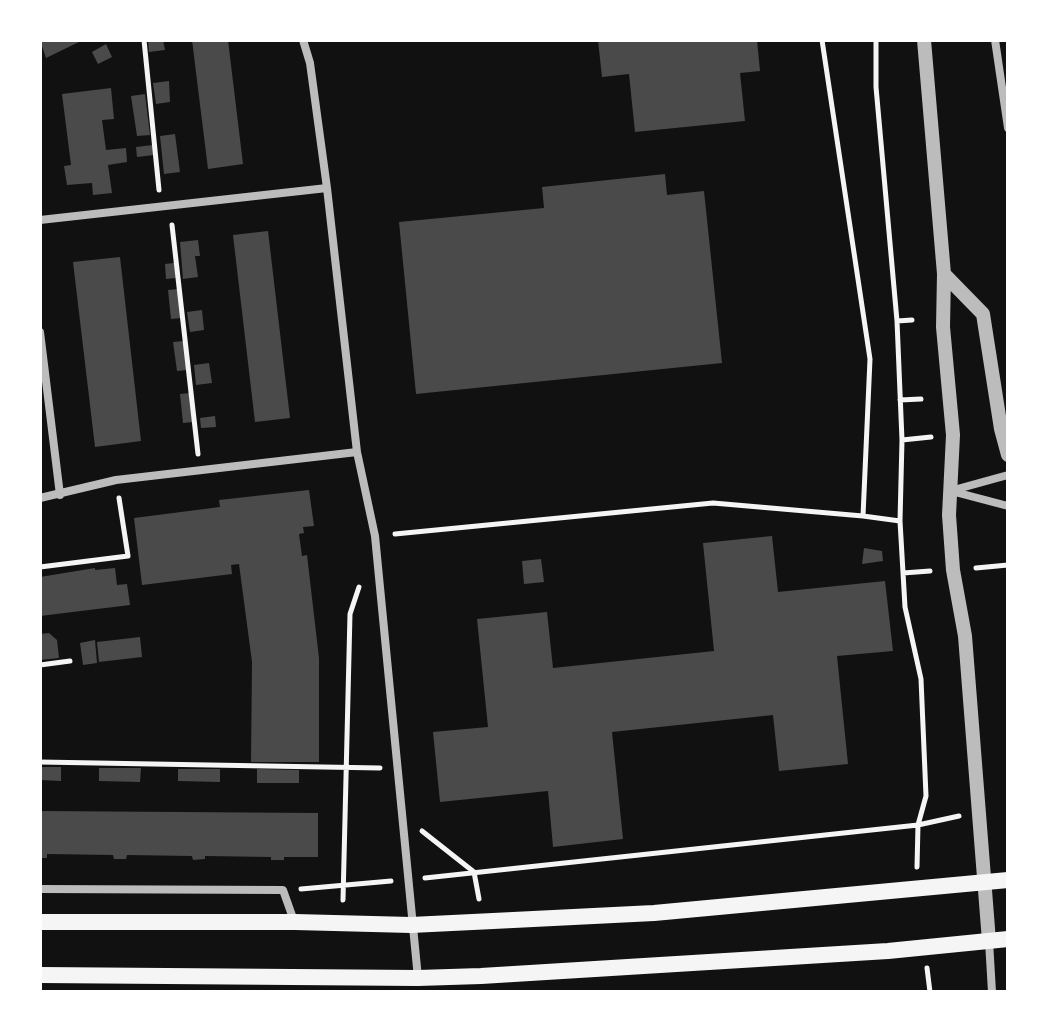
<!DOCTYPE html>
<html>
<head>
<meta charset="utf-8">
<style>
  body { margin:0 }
  #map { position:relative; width:1048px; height:1032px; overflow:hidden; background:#111; font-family:"Space Grotesk",sans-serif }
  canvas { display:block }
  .frame { position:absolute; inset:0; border:42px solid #fff; pointer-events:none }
</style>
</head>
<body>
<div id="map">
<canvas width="1048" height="1032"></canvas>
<div class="frame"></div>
</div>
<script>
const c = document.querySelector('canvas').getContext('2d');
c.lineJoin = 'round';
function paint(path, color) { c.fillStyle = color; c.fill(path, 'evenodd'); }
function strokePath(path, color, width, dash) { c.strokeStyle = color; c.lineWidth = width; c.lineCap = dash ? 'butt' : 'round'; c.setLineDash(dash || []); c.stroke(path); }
paint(new Path2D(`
  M 40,40 L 83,40 L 46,58 Z
  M 148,40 L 163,40 L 165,50 L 149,52 Z
  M 192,40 L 228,40 L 243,164 L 208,169 Z
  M 598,40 L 757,40 L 760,71 L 740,73 L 745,121 L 635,132 L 629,74 L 602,77 Z
  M 106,44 L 112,57 L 98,64 L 92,52 Z
  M 169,81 L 170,102 L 156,104 L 153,83 Z
  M 111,88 L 114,119 L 102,120 L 106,150 L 126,148 L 127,162 L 108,165 L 112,193 L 93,195 L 92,183 L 67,185 L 64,166 L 71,165 L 62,94 Z
  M 145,94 L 150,135 L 137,136 L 131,96 Z
  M 175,134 L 180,172 L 164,174 L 160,136 Z
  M 153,145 L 154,155 L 137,157 L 136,147 Z
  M 665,174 L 667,195 L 704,191 L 722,363 L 416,394 L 399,222 L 544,208 L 542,187 Z
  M 268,231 L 290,418 L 255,422 L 233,235 Z
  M 198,240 L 200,256 L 195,256 L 198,277 L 183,279 L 180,242 Z
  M 120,257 L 141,441 L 95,447 L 73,262 Z
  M 174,263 L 176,278 L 166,279 L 165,264 Z
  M 178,289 L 181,318 L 171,319 L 168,290 Z
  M 202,310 L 204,330 L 190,332 L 187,312 Z
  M 184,341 L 187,370 L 177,371 L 173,342 Z
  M 209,363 L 212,383 L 196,385 L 194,365 Z
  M 190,393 L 193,422 L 183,423 L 180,394 Z
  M 215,416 L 216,427 L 201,428 L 200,418 Z
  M 309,490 L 314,526 L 303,527 L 304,533 L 299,534 L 302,556 L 307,555 L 319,658 L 319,762 L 251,762 L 252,662 L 239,564 L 231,565 L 232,574 L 142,585 L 134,518 L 220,507 L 219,500 Z
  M 772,536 L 778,592 L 885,581 L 893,651 L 837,656 L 848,764 L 779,771 L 773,715 L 612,732 L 623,839 L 553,847 L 548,791 L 440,802 L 433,732 L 488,727 L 477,619 L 547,612 L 553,668 L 714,651 L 703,543 Z
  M 864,548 L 882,551 L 883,561 L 862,564 Z
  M 541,559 L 544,582 L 524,584 L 522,561 Z
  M 95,568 L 95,570 L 115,568 L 117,585 L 127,584 L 130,605 L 40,616 L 40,577 Z
  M 49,633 L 57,640 L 59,658 L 40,660 L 40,634 Z
  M 140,637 L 142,657 L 99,662 L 97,642 Z
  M 95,640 L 97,663 L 83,665 L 80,643 Z
  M 40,767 L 61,767 L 61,781 L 40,780 Z
  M 99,768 L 141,768 L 140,782 L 99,781 Z
  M 178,769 L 220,769 L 220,782 L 178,781 Z
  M 257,769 L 299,770 L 299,783 L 257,783 Z
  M 40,811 L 318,813 L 318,857 L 284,857 L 284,860 L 271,860 L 271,857 L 205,856 L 205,859 L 193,860 L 192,856 L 127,855 L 126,859 L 114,859 L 113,855 L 47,854 L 47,858 L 40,858 Z`), '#4a4a4a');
strokePath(new Path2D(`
  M 144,40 L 159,190
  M 822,40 L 870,359 L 863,516
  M 876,40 L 876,87 L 897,321 L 902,440 L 900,521 L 905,607 L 921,679 L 926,796 L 918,825 L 917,867
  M 172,225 L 198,454
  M 897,321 L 912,320
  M 900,400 L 921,399
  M 902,440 L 931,437
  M 395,534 L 713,503 L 863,516 L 900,521
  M 40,567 L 128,556 L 119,498
  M 976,568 L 1008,565
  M 903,573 L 930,571
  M 40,665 L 70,661
  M 40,762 L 380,768
  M 422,831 L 474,872 L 479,899
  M 425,878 L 918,825 L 959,816
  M 301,889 L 391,881
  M 343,900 L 350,614 L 359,587
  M 927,968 L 930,992`), '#f5f5f5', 5);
strokePath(new Path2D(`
  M 303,40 L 310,63 L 327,188 L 357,452 L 375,536 L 418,978
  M 995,40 L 1008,128
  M 40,220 L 327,188
  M 40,332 L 60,495
  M 950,491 L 1008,475
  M 951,491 L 1008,506
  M 40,498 L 116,480 L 357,452
  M 40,889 L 283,890 L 294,921
  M 989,941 L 992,992`), '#bcbcbc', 8);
strokePath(new Path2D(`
  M 924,40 L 944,274 L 943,327 L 953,435 L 949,515 L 953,570 L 965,636 L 989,941
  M 944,274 L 983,314 L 1001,429 L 1008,455`), '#bcbcbc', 14);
strokePath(new Path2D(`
  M 40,922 L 295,922 L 411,925 L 493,921 L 654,913 L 1008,880
  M 40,975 L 418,978 L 481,976 L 888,951 L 1008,939`), '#f5f5f5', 16);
</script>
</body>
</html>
